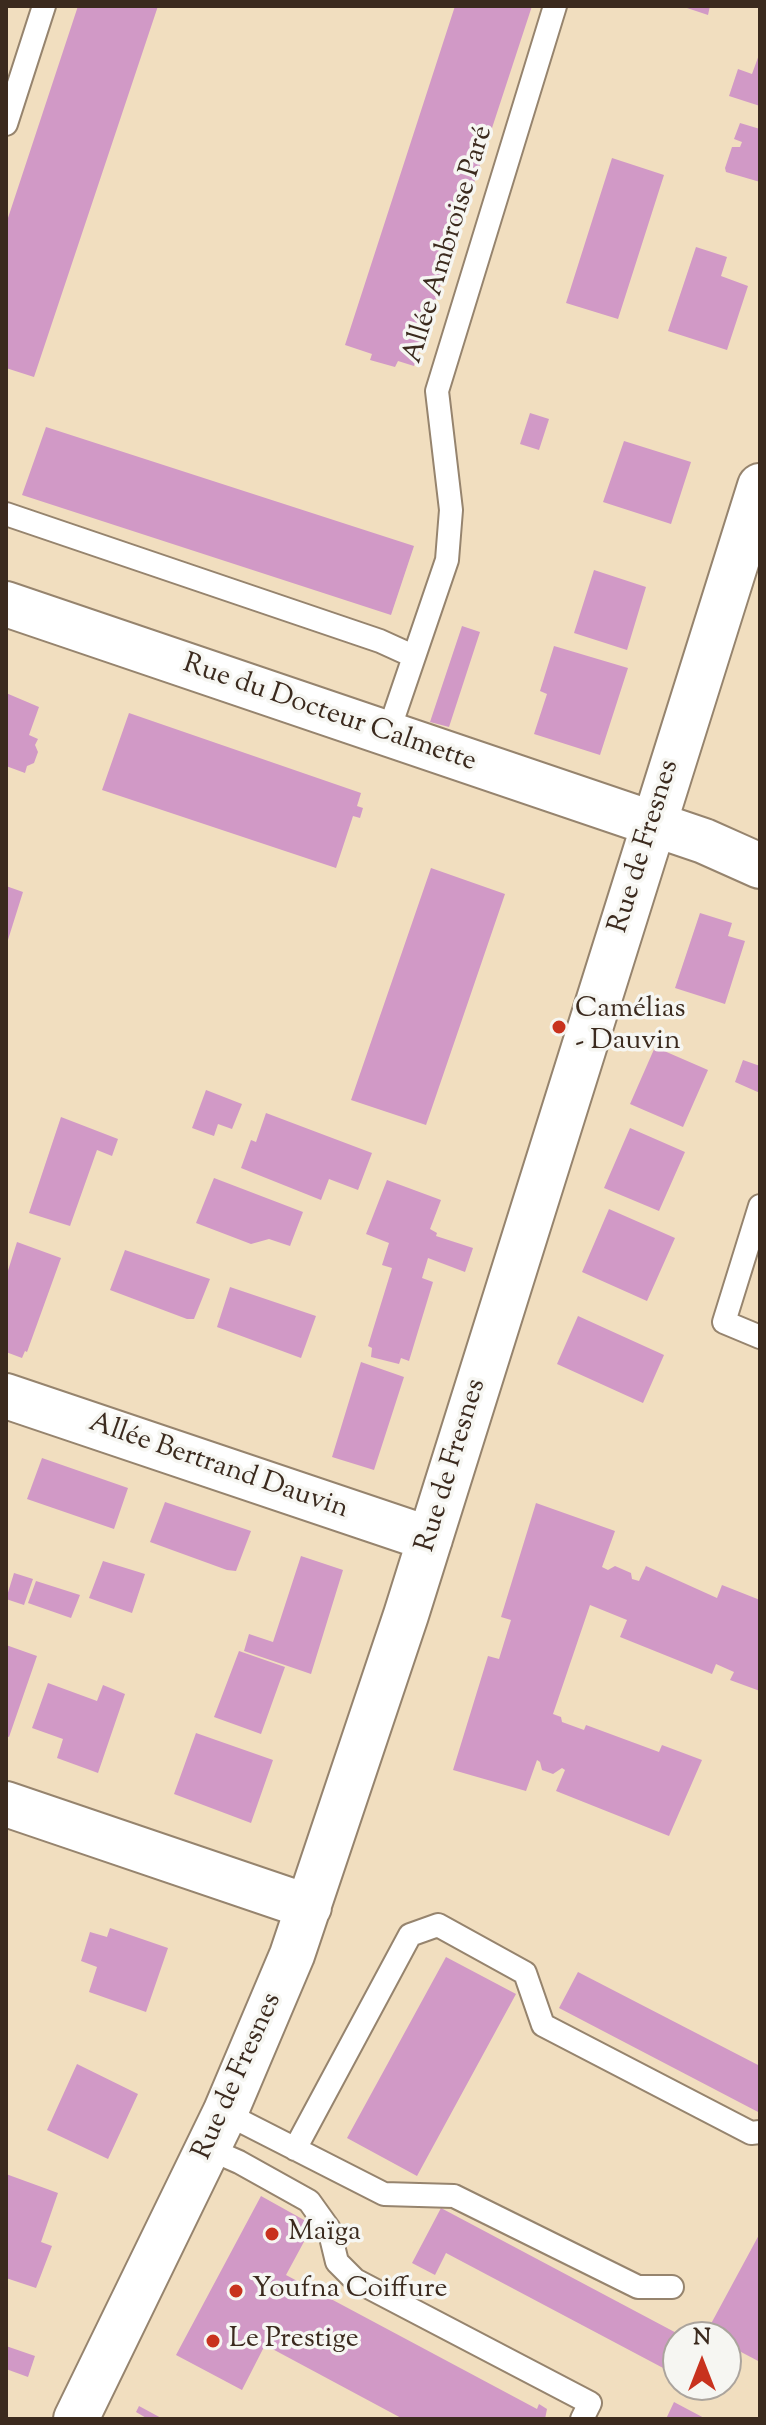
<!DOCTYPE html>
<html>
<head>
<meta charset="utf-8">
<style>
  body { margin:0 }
  #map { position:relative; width:766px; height:2425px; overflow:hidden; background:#f1debf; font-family:"Sorts Mill Goudy",serif }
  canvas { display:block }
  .frame { position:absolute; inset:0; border:8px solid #3b2a1e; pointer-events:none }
  .north { position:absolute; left:662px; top:2321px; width:80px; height:80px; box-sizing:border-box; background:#f6f6f2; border:2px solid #aba49d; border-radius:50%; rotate:0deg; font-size:22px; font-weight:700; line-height:32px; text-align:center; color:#3b2a1e }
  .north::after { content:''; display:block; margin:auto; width:28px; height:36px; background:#c8321e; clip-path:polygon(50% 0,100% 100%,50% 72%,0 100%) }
</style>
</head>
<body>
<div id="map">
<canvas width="766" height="2425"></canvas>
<div class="frame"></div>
<div class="north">N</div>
</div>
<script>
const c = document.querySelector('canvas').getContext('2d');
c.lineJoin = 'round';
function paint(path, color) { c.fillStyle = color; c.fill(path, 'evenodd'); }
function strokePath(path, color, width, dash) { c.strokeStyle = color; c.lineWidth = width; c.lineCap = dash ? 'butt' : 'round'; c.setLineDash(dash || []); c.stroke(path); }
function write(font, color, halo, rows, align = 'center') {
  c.font = font + ' "Sorts Mill Goudy",serif'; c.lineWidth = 7; c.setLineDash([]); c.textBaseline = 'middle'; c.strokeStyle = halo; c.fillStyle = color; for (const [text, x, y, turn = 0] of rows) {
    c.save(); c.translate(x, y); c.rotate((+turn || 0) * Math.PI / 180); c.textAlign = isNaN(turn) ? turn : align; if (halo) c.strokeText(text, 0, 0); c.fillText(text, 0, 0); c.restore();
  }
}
paint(new Path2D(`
  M 78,6 L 158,6 L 34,377 L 6,368 L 6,224 Z
  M 455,6 L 532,6 L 414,366 L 398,361 L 395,367 L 370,360 L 372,354 L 345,345 Z
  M 681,6 L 710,6 L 708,15 Z
  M 760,52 L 760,106 L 729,96 L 738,69 L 752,74 Z
  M 740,123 L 760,129 L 760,182 L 726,172 L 725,168 L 732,147 L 740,147 L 742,142 L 734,139 Z
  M 612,158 L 664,175 L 618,319 L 566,303 Z
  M 696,247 L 727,257 L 721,276 L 748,286 L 727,350 L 668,331 Z
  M 530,413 L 549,419 L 539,450 L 520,444 Z
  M 46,427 L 414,546 L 391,615 L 22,495 Z
  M 624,441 L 691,462 L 671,524 L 603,502 Z
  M 594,570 L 646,587 L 627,650 L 574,633 Z
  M 462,626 L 480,632 L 449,727 L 430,722 Z
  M 554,646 L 628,668 L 600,755 L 534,734 L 547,694 L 540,691 Z
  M 6,693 L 39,707 L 29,735 L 38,739 L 35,745 L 38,752 L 34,763 L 27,766 L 25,773 L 6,766 Z
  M 129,713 L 361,793 L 357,806 L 363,808 L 360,818 L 353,816 L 336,868 L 102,790 Z
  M 431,868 L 505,894 L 426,1125 L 351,1100 Z
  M 6,886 L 23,892 L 7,943 L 6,943 Z
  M 700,913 L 732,923 L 728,936 L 745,941 L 725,1004 L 675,988 Z
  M 655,1047 L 708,1070 L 683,1127 L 630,1104 Z
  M 743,1060 L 760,1066 L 760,1093 L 735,1082 Z
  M 206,1090 L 242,1104 L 232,1129 L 218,1124 L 214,1136 L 192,1128 Z
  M 266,1113 L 372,1153 L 358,1190 L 329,1179 L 321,1200 L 241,1168 L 251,1140 L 256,1142 Z
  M 61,1117 L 118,1139 L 112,1156 L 97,1150 L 70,1226 L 29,1213 Z
  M 630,1128 L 685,1152 L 659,1211 L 604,1188 Z
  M 214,1178 L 303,1212 L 290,1246 L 269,1239 L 251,1244 L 196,1223 Z
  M 387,1180 L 441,1200 L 430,1229 L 437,1233 L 436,1236 L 473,1248 L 465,1272 L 428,1258 L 422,1278 L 433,1282 L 409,1361 L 401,1358 L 399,1364 L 371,1357 L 372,1348 L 368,1346 L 392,1268 L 382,1265 L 389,1243 L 366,1234 Z
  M 609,1209 L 675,1238 L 647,1301 L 582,1272 Z
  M 17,1242 L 61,1258 L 27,1352 L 25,1351 L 22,1358 L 6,1352 L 6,1277 Z
  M 125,1250 L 210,1279 L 194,1319 L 187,1319 L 110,1290 Z
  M 230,1287 L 316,1316 L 301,1358 L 217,1327 Z
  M 578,1316 L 664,1355 L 643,1403 L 557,1364 Z
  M 361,1362 L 404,1377 L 374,1470 L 332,1457 Z
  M 42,1458 L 128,1488 L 114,1529 L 27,1499 Z
  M 165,1502 L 251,1531 L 236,1571 L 227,1570 L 150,1542 Z
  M 536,1503 L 615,1531 L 602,1567 L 608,1570 L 615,1566 L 631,1573 L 632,1579 L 639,1581 L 646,1566 L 717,1598 L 722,1585 L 760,1600 L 760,1691 L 730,1680 L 734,1672 L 716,1664 L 712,1674 L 620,1637 L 627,1620 L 590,1605 L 553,1714 L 561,1717 L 562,1722 L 584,1730 L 586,1725 L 659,1752 L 662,1745 L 702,1760 L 669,1836 L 556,1791 L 565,1770 L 562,1768 L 553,1774 L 542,1770 L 540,1762 L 537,1760 L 526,1791 L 453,1770 L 488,1656 L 499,1659 L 511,1620 L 501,1617 Z
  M 301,1556 L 343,1570 L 311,1674 L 244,1651 L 249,1634 L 273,1642 Z
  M 103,1561 L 145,1574 L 132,1613 L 89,1598 Z
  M 14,1573 L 33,1579 L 24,1605 L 6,1599 Z
  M 36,1581 L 80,1595 L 71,1618 L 28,1603 Z
  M 6,1645 L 37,1656 L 9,1737 L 6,1736 Z
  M 239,1651 L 285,1667 L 261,1734 L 214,1717 Z
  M 48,1683 L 97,1701 L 103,1685 L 125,1694 L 98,1773 L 57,1758 L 63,1739 L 32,1728 Z
  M 196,1733 L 273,1760 L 251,1823 L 174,1794 Z
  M 110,1928 L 168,1948 L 146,2012 L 89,1992 L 97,1967 L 81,1961 L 90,1932 L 107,1937 Z
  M 446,1957 L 516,1994 L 417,2176 L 347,2138 Z
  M 578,1972 L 760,2066 L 760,2113 L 559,2008 Z
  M 77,2064 L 138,2094 L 108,2159 L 47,2130 Z
  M 6,2174 L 58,2193 L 41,2242 L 52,2246 L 36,2288 L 6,2278 Z
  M 261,2196 L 313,2225 L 286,2275 L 537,2409 L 539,2404 L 547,2409 L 545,2419 L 403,2419 L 265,2345 L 242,2390 L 176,2355 Z
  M 441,2208 L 684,2337 L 678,2337 L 678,2345 L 665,2369 L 446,2253 L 435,2275 L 412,2263 Z
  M 760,2233 L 760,2362 L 726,2344 L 726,2337 L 713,2337 L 706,2333 Z
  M 6,2346 L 35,2356 L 28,2377 L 6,2369 Z
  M 674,2402 L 706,2419 L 666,2419 Z
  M 139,2406 L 163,2419 L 148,2419 L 136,2412 Z`), '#d199c6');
const lane = new Path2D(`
  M 6,124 L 44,6
  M 6,514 L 380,641 L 413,656
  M 387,736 L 447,560 L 451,510 L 437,391 L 555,6
  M 760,1206 L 724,1322 L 760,1337
  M 225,2113 L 384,2194 L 454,2196 L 638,2287 L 672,2287
  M 207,2148 L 239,2162 L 309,2201 L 329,2229 L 337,2262 L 355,2280 L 590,2403 L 582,2419
  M 295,2149 L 410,1935 L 438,1925 L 525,1973 L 543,2025 L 751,2133 L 760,2132`);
const street = new Path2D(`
  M 6,604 L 704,841 L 760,866
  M 6,1396 L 430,1539
  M 6,1804 L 309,1907
  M 76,2419 L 225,2113 L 292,1955 L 406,1615 L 760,486`);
strokePath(lane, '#96846e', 26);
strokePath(street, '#96846e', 48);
strokePath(lane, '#fff', 22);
strokePath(street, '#fff', 44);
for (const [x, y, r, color] of [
  [559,1027,8,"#c8321e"],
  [272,2234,8,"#c8321e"],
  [236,2291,8,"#c8321e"],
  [213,2341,8,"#c8321e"]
]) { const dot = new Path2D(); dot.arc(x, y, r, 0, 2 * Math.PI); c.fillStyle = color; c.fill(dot); strokePath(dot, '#f6f6f2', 3); }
write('28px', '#3b2a1e', '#f6f6f2', [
  ["Allée Ambroise Paré",450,245,-73],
  ["Rue du Docteur Calmette",329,715,19],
  ["Rue de Fresnes",646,847,-73],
  ["Rue de Fresnes",453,1466,-73],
  ["Allée Bertrand Dauvin",218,1468,19],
  ["Rue de Fresnes",239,2077,-66]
]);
write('28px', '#3b2a1e', '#f6f6f2', [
  ["Camélias",575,1011],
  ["- Dauvin",575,1043],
  ["Maïga",288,2234],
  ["Youfna Coiffure",252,2291],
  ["Le Prestige",229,2341]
], 'left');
</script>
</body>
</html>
